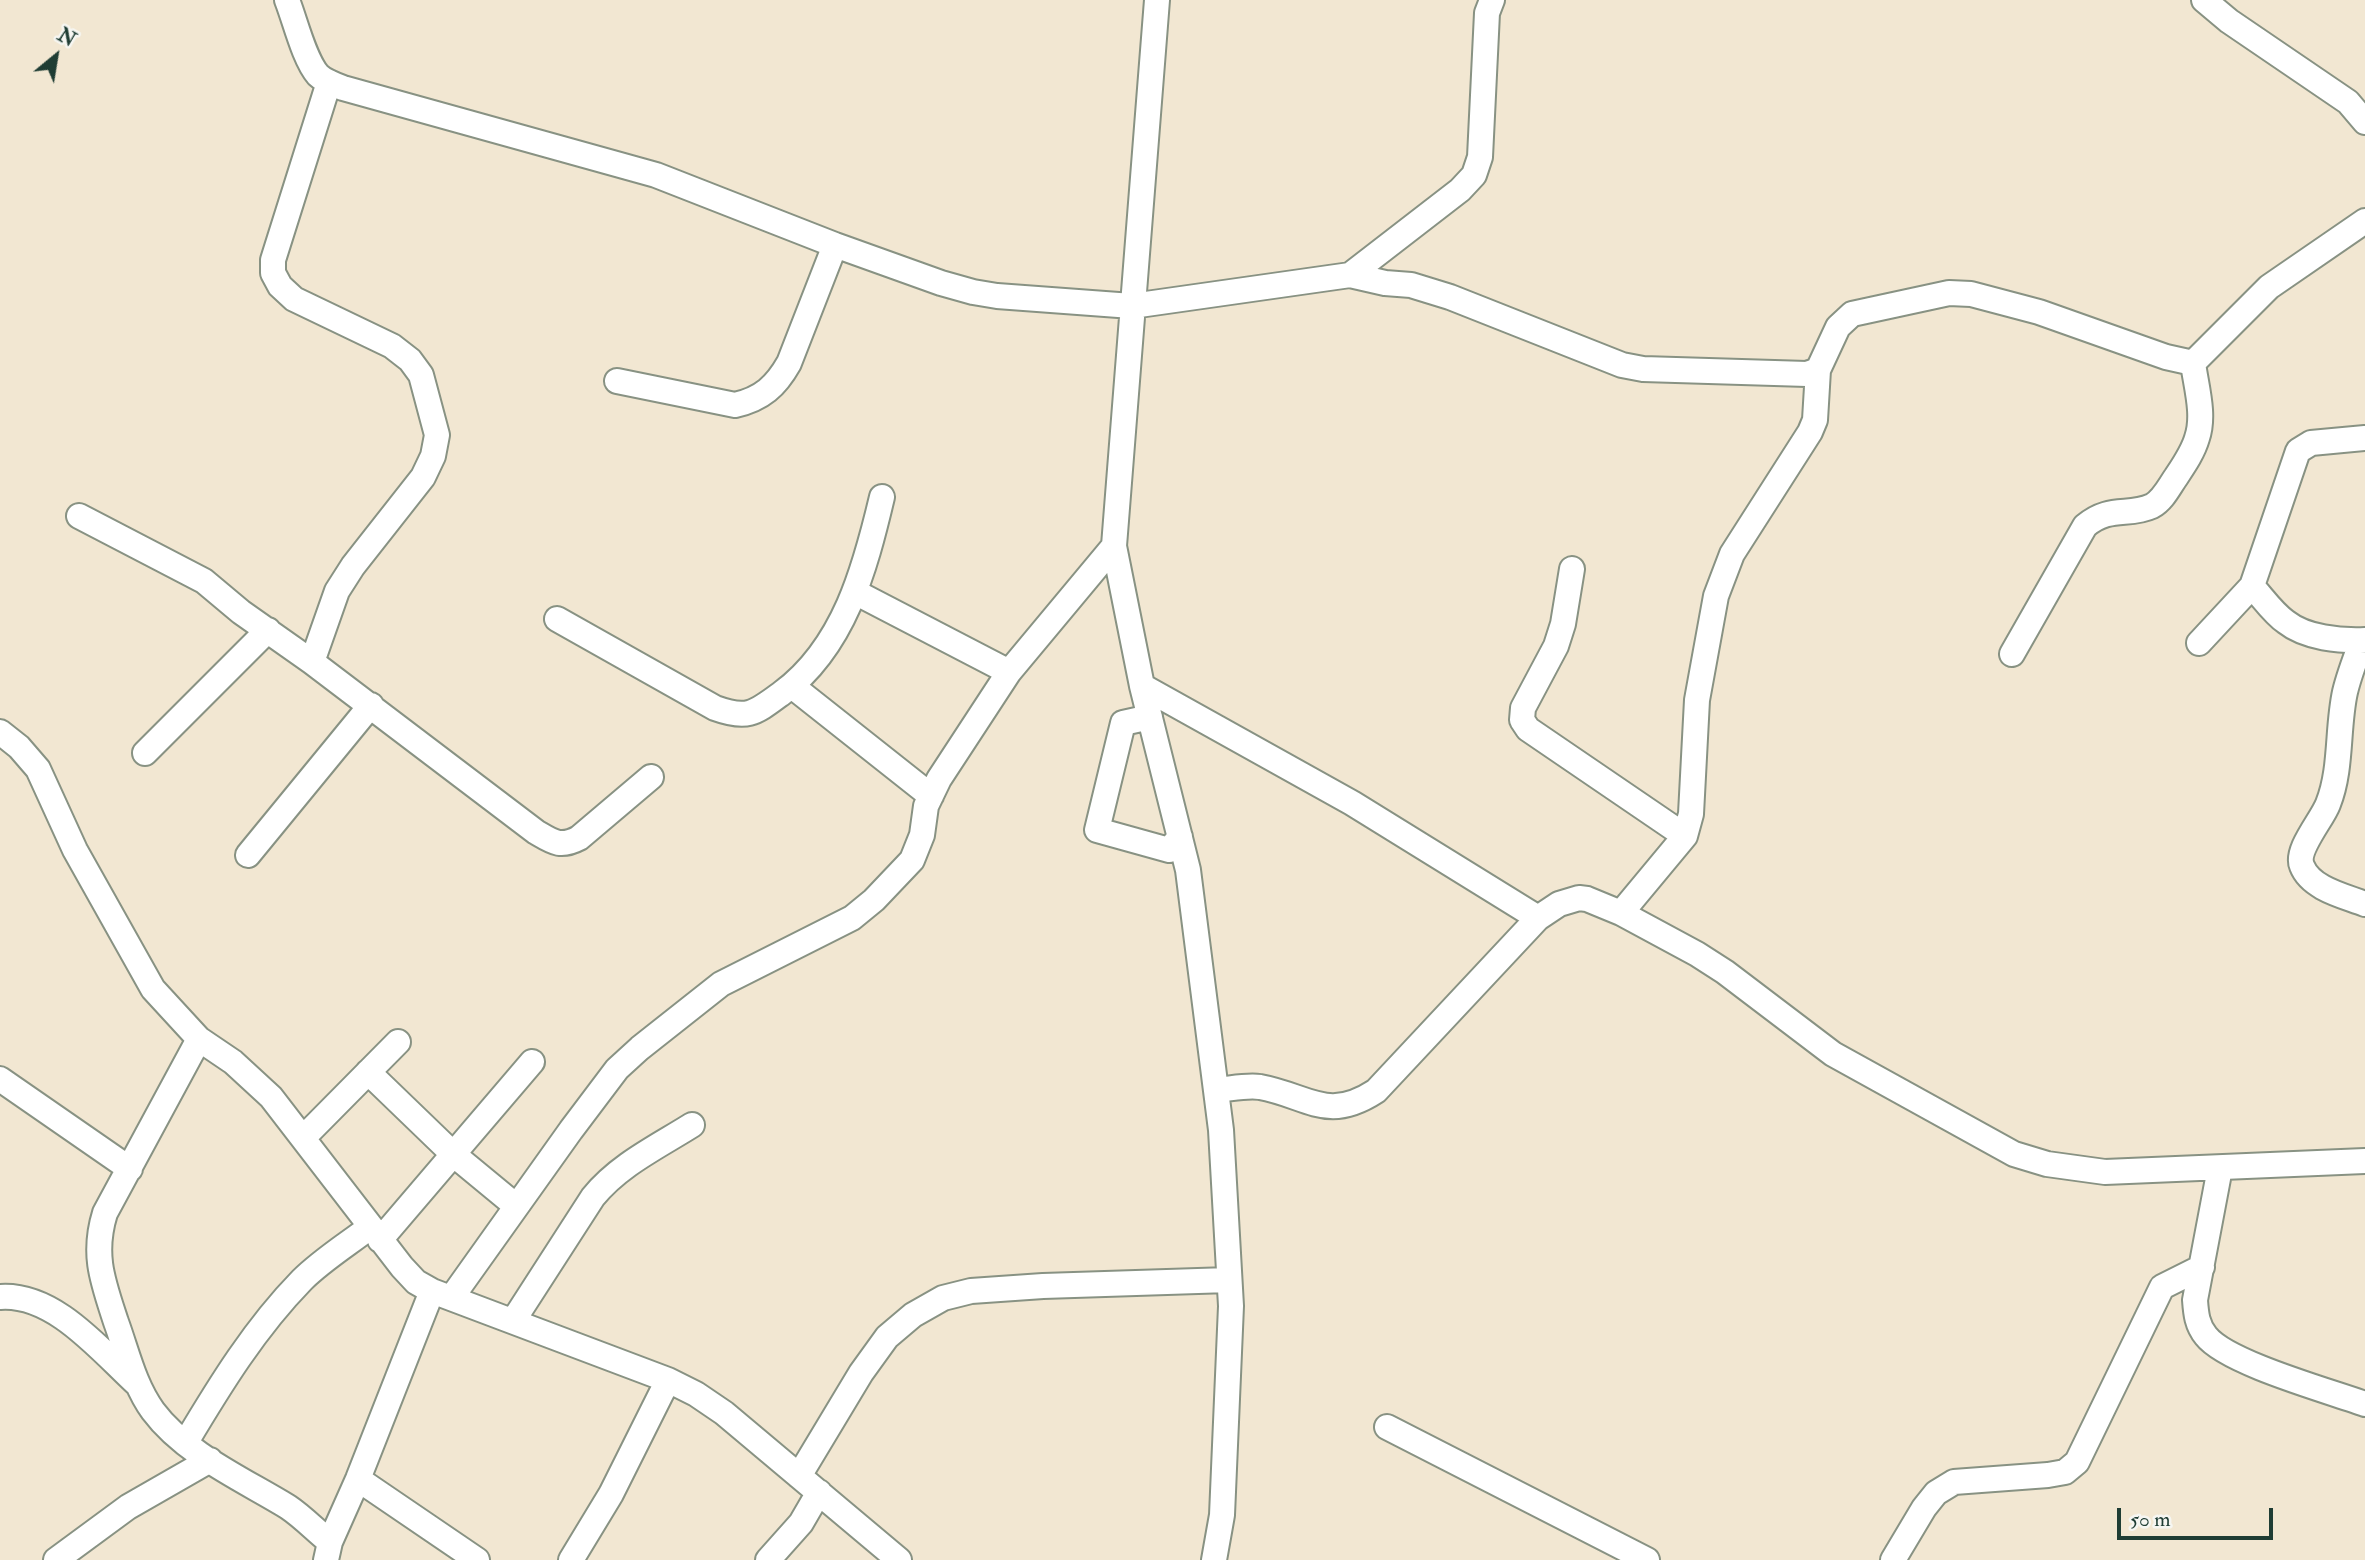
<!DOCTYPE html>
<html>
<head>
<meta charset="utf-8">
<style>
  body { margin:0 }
  #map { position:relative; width:2365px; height:1560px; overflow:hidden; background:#f2e7d2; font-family:"IM FELL Double Pica",serif }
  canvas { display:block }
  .north { position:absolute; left:21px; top:21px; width:70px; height:70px; -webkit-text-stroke:5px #f6f6f2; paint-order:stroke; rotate:30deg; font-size:19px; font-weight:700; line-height:28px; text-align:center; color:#1f3d34 }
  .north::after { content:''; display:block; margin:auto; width:24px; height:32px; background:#1f3d34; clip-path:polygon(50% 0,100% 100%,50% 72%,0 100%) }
  .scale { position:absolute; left:2117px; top:1508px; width:156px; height:32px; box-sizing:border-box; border:4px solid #1f3d34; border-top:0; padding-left:9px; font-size:21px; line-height:24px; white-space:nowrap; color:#1f3d34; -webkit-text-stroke:5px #f6f6f2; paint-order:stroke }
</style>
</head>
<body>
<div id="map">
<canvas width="2365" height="1560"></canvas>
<div class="north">N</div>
<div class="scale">50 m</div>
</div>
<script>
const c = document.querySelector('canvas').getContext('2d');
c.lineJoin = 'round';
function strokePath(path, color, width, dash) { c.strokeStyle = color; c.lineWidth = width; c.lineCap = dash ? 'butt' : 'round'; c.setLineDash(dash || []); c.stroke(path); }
const minor = new Path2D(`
  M 287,0 C 295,20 304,59 318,75 C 324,81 335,85 343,88 L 656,175 L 835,245 L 941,283 L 973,292 L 997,296 L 1132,306 L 1350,275 L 1385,283 L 1411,285 L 1450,297 L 1622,365 L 1643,369 L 1807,374 L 1818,370 L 1838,327 L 1852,314 L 1949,293 L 1971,294 L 2039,312 L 2166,357 L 2193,363 L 2269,287 L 2365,221
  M 1157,0 L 1114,546 L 1142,686 L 1188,870 L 1221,1130 L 1231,1306 L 1222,1515 L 1214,1560
  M 2204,0 L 2229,21 L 2348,102 L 2365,122
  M 329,82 L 273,260 L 273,273 L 280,286 L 294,299 L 392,346 L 410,360 L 421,375 L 437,435 L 433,456 L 423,477 L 353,566 L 337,591 L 312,662 L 536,832 C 553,842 560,848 579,838 L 651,777
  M 1350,275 L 1460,190 L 1474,175 L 1480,157 L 1487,13 L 1492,0
  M 617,381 L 735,405 C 762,399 776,386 789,363 L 835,245
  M 79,516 L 204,581 L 241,612 L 312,662
  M 1572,569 L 1563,624 L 1556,646 L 1523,708 L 1522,720 L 1528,729 L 1685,836
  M 2252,586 C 2263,598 2273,613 2286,622 C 2306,638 2340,641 2365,640
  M 855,592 L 1009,672
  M 557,619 L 715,708 C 748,720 755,713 782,693 C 844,647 865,569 882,497
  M 2362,641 C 2356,657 2349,675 2345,692 C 2337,728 2342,769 2328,804 C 2322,820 2295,850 2302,866 C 2311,889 2345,896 2365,904
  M 2199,643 L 2252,586 L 2298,451 L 2311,443 L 2365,438
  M 2012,654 L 2085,526 C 2110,505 2128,517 2152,506 C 2163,500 2169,487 2176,477 C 2184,465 2193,452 2197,438 C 2205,415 2196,386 2193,363
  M 792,686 L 931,796
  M 1142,686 L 1352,803 L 1538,918
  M 1150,717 L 1123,723 L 1097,830 L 1169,850 L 1180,837
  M 0,732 L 19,747 L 38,769 L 75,850 L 153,989 L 199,1039 L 233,1062 L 271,1097 L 402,1267 L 416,1282 L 432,1291 L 668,1380 L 696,1394 L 724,1413 L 899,1560
  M 145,753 L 268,630
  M 248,855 L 371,705
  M 1621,913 L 1685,836 L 1691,814 L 1697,700 L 1716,596 L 1732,554 L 1810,432 L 1815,420 L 1818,370
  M 199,1039 L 105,1213 C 92,1255 103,1282 116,1322 C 127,1352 134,1385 153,1411 C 185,1454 244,1480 288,1507 C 303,1517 316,1531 330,1542
  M 368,1072 L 453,1154 L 516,1206
  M 0,1079 L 130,1169
  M 1216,1090 C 1230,1089 1246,1085 1260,1087 C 1309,1096 1327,1123 1376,1091 L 1538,918 L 1559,904 L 1579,898 L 1587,899 L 1621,913 L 1697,954 L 1725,972 L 1833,1054 L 2014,1154 L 2047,1164 L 2105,1172 L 2365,1161
  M 303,1138 L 398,1042
  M 2220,1168 L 2195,1300 C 2196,1314 2197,1325 2206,1336 C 2227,1363 2329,1391 2365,1404
  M 380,1240 L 532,1062
  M 0,1297 C 54,1293 100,1350 137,1384
  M 452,1297 L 571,1130 L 617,1069 L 640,1048 L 721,984 L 852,918 L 874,900 L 912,860 L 922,835 L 926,806 L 939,779 L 1009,672 L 1114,546
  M 513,1321 L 593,1197 C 619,1165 657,1147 692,1125
  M 1387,1427 L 1647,1560
  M 186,1442 C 220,1385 255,1328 302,1280 C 322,1260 348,1244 370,1227
  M 799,1476 L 861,1373 L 887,1337 L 913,1315 L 943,1298 L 971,1291 L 1043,1286 L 1229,1280
  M 358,1479 L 477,1560
  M 56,1560 L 128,1507 L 210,1460
  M 326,1560 L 330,1542 L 358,1479 L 432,1291
  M 571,1560 L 611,1494 L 668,1380
  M 768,1560 L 801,1523 L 819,1492
  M 1893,1560 L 1924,1508 L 1936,1493 L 1954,1482 L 2048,1475 L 2065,1472 L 2077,1462 L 2162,1287 L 2202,1267`);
strokePath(minor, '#889283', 28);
strokePath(minor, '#fff', 24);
</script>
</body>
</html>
